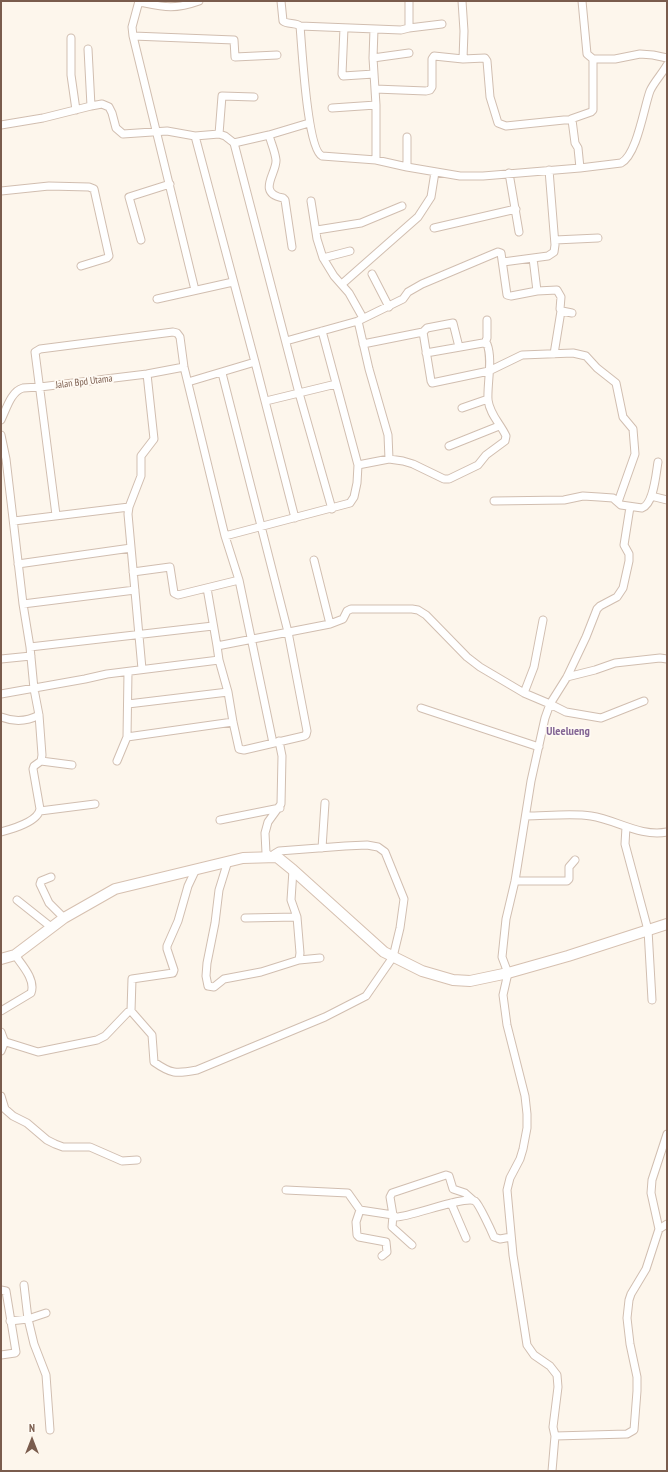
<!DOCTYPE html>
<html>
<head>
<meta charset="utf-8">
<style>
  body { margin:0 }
  #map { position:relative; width:668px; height:1472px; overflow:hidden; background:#fdf6ec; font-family:"PT Sans Narrow",sans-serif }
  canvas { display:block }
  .frame { position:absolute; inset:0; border:2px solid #7a5c4d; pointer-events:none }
  .north { position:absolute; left:12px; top:1420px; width:40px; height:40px; -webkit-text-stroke:3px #fffaf3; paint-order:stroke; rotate:0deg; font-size:11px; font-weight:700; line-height:16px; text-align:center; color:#7a5c4d }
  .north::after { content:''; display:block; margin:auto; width:14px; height:18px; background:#7a5c4d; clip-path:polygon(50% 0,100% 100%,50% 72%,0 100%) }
</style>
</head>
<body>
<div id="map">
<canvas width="668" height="1472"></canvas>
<div class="frame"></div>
<div class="north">N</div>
</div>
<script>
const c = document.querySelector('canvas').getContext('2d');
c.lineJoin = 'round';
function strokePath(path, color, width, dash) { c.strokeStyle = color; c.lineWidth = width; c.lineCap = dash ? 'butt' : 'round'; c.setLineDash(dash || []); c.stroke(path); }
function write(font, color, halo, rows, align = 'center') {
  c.font = font + ' "PT Sans Narrow",sans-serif'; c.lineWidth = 3.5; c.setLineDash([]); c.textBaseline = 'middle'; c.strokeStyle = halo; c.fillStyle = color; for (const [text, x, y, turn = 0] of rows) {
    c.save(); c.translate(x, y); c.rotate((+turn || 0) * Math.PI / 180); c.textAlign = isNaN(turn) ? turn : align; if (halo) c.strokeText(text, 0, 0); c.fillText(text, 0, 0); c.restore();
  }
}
const street = new Path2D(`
  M 139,1 L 132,27 L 133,36 L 195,290
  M 281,1 L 283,21 C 288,25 295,22 300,26 C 302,47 307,149 322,156 L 376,160 L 407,167 L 460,176 L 483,176 L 580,168 L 621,163 C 637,155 644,107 650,91 C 654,82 662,74 667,65
  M 462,1 L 464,31 L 463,59
  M 582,1 L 587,54 L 593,59 L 615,59 L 640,54 L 653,55 L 667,58
  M 139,2 C 164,7 174,10 199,1
  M 300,26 L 401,30 L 409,28 L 409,1
  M 344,28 L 342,74 L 343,76 L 374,74
  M 409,28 L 442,24
  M 374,29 L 373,58 L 376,105 L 376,160
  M 133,36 L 234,40 L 235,57 L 277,55
  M 71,38 L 71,75 L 76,110
  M 88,49 L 91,106
  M 373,58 L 409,53
  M 375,89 L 426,91 L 430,90 L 432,87 L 432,59 L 434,56 L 463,59 L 485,58 L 487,61 L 490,97 L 498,123 L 506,126 L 564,120 L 572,120 L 575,143 L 578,148 L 580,168
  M 332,108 L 376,105
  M 571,119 L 591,112 L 593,110 L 593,59
  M 1,125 L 43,118 L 91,106 L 102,104 L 109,107 L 112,113 L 116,128 L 123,134 L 167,131 L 195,136 L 219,134 L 225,136 L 234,143 L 269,135 L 309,123
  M 219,134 L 222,96 L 254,97
  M 269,135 C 271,143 275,151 276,160 C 277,173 256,193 283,198 L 285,200 L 292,247
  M 195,136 L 255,362 L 295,518
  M 407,137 L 407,167
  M 234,143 L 299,393 L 332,509
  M 509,173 L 519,232
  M 1,191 L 49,186 L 89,187 L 94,189 L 109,256 L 107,258 L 81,266
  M 311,201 L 317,239 L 323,258 L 334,276 L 349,293 L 363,318
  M 434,228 L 516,209
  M 317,230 L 361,223 L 402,206
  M 141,240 L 129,197 L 170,184
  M 555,240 L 598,238
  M 323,258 L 350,251
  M 533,258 L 537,291
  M 503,262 L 548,256 L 554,252 L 555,245 L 549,170
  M 372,274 L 389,307
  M 342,284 L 418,217 L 431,197 L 435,172
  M 157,299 L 233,282
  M 358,321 L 403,299 L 408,292 L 422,284 L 498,252 L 501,253 L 507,295 L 511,296 L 537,291 L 557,290 L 561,297 L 560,309 L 562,311 L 572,313
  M 423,332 L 427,328 L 453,323 L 459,347
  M 286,341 L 358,321 L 369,369 L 388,435 L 389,459
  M 485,343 L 487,338 L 487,320
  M 363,344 L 423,332 L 431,381 L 432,383 L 489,371 L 522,355 L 573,353 L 586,356 L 597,368 L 616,383 L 623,417 L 633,429 L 635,454 L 618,502
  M 554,354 L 561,311
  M 188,382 L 255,362
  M 266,401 L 336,384
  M 462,408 L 488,399
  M 1,420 C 6,410 11,391 23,388 C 28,387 34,388 40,387 L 147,374 L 184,367
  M 1,435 L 6,459 L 23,604 L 30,647 L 34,689 L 39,715 L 42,755 L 41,761 L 34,766 L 33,769 L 40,809 C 38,822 12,829 1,832
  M 449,446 L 499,426
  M 358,465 L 389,459 L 403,461 L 413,464 L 444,479 L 449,479 L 478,465 L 486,455 L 505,441 L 506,436 C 500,423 490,415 488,400 C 487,384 493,359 487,344 L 483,343 L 426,353
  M 651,496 L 667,500
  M 494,501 L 564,500 L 583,496 L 599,497 L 613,498 L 621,505 L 642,508 C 654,504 656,473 658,462
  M 630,507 L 624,545 L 629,554 L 629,561 L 623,588 L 617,597 L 600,606 L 597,609 L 586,637 L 567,677 L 550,704 L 566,712 L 601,718 L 644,701
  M 56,515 L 35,352 L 40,349 L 173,332 L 177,333 L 180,337 L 184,367 L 225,536 L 239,580 L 273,743
  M 14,521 L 129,507
  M 225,536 L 350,503 L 354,497 L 357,483 L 358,465 L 322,331
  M 314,560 L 330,624
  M 18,564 L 131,548
  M 133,572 L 170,567 L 174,593 L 178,595 L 239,580
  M 207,588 L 217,646
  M 23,604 L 135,590
  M 30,647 L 213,626
  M 1,659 L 31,656
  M 219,660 L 228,692 L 233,722 L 239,749 L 244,750 L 304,736 L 306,735 L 307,731 L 288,632 L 222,373
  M 142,669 L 128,514 L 129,507 L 141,476 L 141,456 L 154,439 L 147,374
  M 567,677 L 595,670 L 615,663 L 660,658 L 667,659
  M 524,693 L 534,667 L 543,620
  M 1,694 L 85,679 L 107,674 L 219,660 L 217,646 L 330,624 L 343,619 L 347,611 L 351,609 L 412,609 L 418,610 L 426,615 L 467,657 L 480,667 L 524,693 L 550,704 L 545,718 L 531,781 L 515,881 L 506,919 L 502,957 L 508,973 L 503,995 L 507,1025 L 525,1096 L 527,1114 L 527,1128 L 523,1149 L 520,1159 L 510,1178 L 507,1190 L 513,1255 L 527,1345 L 534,1355 L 550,1366 L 557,1375 L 558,1387 L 553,1427 L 555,1436 L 552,1471
  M 128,704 L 228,692
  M 421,708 L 539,747
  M 1,717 C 14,722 26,722 39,715
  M 127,737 L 233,722
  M 41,761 L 72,765
  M 117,761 L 127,737 L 128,672
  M 40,811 L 95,804
  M 526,816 C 545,816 573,813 591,816 C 617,820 640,837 667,832
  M 220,820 L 280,808
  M 626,827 L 625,844 L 648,930 L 652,1000
  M 322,848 L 325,803
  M 272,857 L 266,853 L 265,833 L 268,822 L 281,804 L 282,756 L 279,741
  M 228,861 L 219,890 L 215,923 L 207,963 L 206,976 L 208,986 L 214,987 L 224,979 L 261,972 L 299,960 L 300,953 L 297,917 L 291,900 L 293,870
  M 51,877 L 41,881 L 40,884 L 49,903 L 64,918
  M 515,881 L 567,881 L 569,879 L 569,867 L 575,860
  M 17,900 L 51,927
  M 245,918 L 297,917
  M 299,960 L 320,958
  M 1,1011 L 31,993 C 36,980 22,965 15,955
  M 131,1011 L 132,979 L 173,973 L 174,970 L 167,949 L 167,946 L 178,921 L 188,886 L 196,869
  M 1,1032 L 4,1040 L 6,1042 L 38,1052 L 97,1040 L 105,1036 L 128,1012 L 131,1011 L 152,1035 L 154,1062 C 171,1074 176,1074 197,1070 L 325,1017 L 366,996 L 393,957 L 400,928 L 404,899 L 385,852 L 378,847 L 367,845 L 345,846 L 279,851 L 274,854 L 277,857
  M 1,1051 L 5,1041
  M 1,1096 L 5,1109 L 13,1116 L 27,1123 L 47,1140 L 55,1144 L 63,1147 L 90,1147 L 122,1161 L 137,1160
  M 286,1190 L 348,1193 L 360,1210 L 393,1215 L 396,1217 C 411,1217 465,1195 475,1201 C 479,1204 491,1230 494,1237 L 500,1239 L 511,1237
  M 451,1203 L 466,1238
  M 360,1210 L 356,1222 L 357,1235 L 359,1237 L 386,1242 L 387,1252 L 382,1256
  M 659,1229 L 651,1193 L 652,1180 L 667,1134
  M 412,1245 L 392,1227 L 393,1215 L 390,1197 L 392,1193 L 446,1175 L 449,1176 L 453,1189 L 465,1193 L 474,1201
  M 24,1285 L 28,1319 L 34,1344 L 46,1375 L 50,1430
  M 1,1290 L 6,1291 L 16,1352 L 15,1353 L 1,1355
  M 10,1321 L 28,1319 L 46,1313
  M 555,1436 L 627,1434 L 634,1430 L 637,1391 L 637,1377 L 630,1344 L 627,1318 L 629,1300 L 631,1294 L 646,1269 L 659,1229 L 667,1224`);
const secondary = new Path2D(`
  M 1,959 L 15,955 L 64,918 L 115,889 L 243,858 L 277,857 L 293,870 L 384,952 L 422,971 L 453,980 L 470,981 L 508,973 L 568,956 L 667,924`);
strokePath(street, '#d1beb0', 9);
strokePath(secondary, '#d6c0b0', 12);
strokePath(street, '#fff', 7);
strokePath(secondary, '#fff', 10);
write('10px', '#7a5c4d', '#fffaf3', [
  ["Jalan Bpd Utama",84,382,-7]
]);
write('bold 12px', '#846695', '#fffaf3', [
  ["Uleelueng",568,732]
]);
</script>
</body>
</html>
